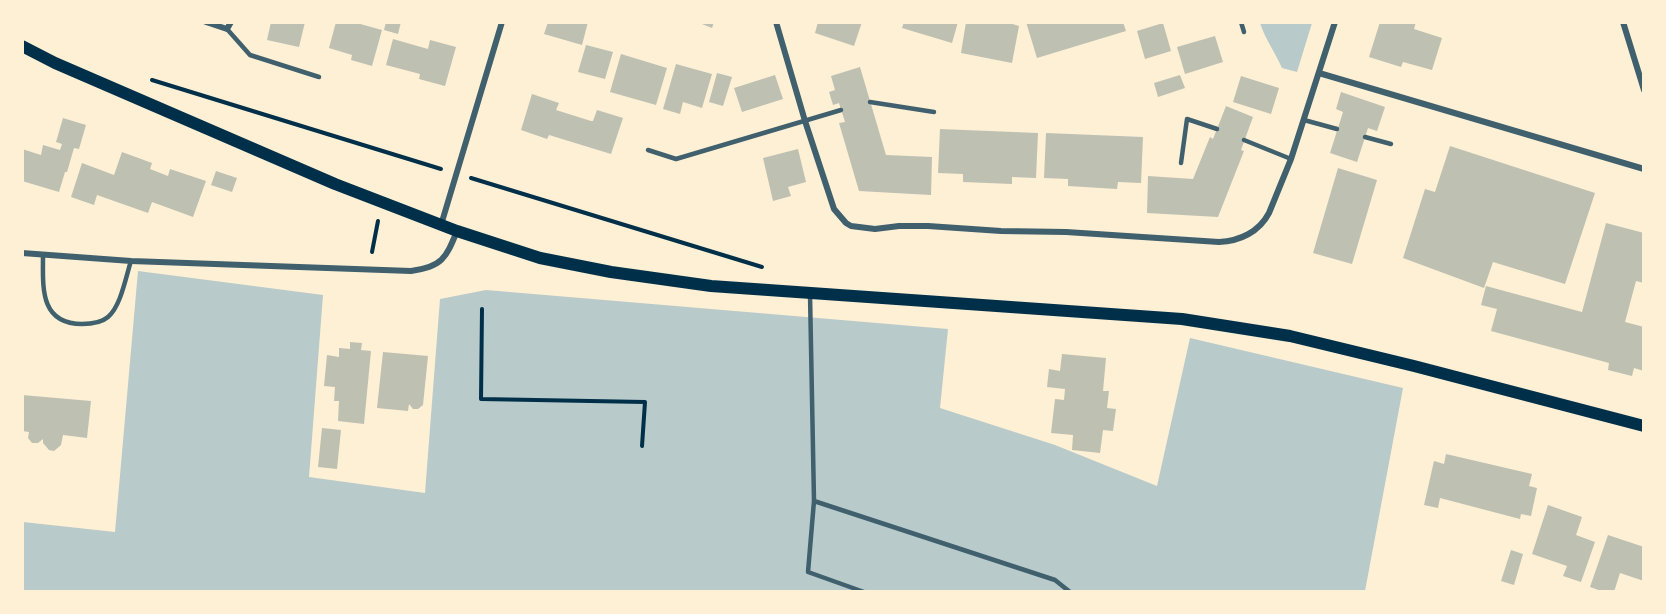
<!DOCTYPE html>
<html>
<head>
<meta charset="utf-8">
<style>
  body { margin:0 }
  #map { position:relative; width:1666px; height:614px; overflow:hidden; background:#fdf0d5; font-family:"Public Sans",sans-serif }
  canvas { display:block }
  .frame { position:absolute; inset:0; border:24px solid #fdf0d5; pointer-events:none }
</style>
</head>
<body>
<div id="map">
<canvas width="1666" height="614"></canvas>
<div class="frame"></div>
</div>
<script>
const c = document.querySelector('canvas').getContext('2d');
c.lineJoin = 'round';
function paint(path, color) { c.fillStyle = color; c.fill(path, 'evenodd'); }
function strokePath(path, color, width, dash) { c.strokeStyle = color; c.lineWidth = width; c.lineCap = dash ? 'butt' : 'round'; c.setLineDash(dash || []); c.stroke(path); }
paint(new Path2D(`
  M 1260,23 L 1312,23 L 1297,72 L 1282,68 C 1275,52 1265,39 1260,23 Z
  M 138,271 L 323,295 L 309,477 L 425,493 L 440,299 L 486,290 L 948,329 L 940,408 L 1055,445 L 1157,486 L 1190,338 L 1403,388 L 1365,591 L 23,592 L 23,522 L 115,532 Z`), '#b9caca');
paint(new Path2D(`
  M 271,22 L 305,22 L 299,47 L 267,40 Z
  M 336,22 L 353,22 L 382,30 L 372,66 L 351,60 L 352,55 L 329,48 Z
  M 386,22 L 401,22 L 398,34 L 384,30 Z
  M 548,22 L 588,22 L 582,45 L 544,34 Z
  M 697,22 L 714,22 L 712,28 Z
  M 818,22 L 862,22 L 854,46 L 815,33 Z
  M 904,22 L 958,22 L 952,43 L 902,28 Z
  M 966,22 L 1006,22 L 1019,26 L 1012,63 L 961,53 Z
  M 1026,22 L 1123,22 L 1126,31 L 1037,58 Z
  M 1380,22 L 1416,22 L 1414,29 L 1442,38 L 1432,70 L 1403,62 L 1401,67 L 1369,57 Z
  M 1163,23 L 1171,51 L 1145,59 L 1137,31 Z
  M 1215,36 L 1223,62 L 1185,74 L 1177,47 Z
  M 393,39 L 428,49 L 430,40 L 456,47 L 445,86 L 419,79 L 420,74 L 386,65 Z
  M 586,45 L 613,52 L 605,79 L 578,72 Z
  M 621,54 L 667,68 L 656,105 L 610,92 Z
  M 676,64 L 712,74 L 702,108 L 683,102 L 680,114 L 663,109 Z
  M 860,67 L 886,155 L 932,157 L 931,195 L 859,191 L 839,123 L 845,122 L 839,103 L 833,105 L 829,92 L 835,90 L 831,76 Z
  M 717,73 L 732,77 L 723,106 L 709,102 Z
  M 775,75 L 783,99 L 742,112 L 734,88 Z
  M 1180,75 L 1185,88 L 1158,97 L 1154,83 Z
  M 1241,76 L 1279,88 L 1271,114 L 1233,102 Z
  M 1341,92 L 1385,107 L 1377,131 L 1368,128 L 1357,162 L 1330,153 L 1343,112 L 1336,109 Z
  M 532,94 L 559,103 L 556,110 L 591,121 L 593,121 L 597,110 L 623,118 L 611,154 L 549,135 L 547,139 L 521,130 Z
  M 1226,106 L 1253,117 L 1241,150 L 1244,151 L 1218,217 L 1147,213 L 1148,176 L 1193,179 L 1210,137 L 1213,139 Z
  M 63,118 L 86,125 L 79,149 L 74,148 L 67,172 L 65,172 L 59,192 L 22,181 L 22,149 L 41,155 L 43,145 L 60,150 L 62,144 L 56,142 Z
  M 940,129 L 1038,133 L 1036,178 L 1012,177 L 1012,184 L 963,182 L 963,174 L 938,173 Z
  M 1046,133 L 1143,137 L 1141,183 L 1118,182 L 1117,189 L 1068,186 L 1068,179 L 1044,178 Z
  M 1450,146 L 1595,193 L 1565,284 L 1493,262 L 1484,288 L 1403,258 L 1425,189 L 1435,192 Z
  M 798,149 L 806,182 L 788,187 L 791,196 L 773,201 L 763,158 Z
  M 122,152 L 152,163 L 150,169 L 168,176 L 170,169 L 206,181 L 193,217 L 152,202 L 148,213 L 97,195 L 94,205 L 71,197 L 82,163 L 114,175 Z
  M 1338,168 L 1377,180 L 1352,264 L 1313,253 Z
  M 216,171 L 237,178 L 232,192 L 211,185 Z
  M 1606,223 L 1644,233 L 1644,283 L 1636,281 L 1625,322 L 1644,327 L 1644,371 L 1634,368 L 1632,376 L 1608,370 L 1609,363 L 1491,331 L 1497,309 L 1481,305 L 1486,286 L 1582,312 Z
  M 350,342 L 362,343 L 361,350 L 371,351 L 364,424 L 338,421 L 339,401 L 334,401 L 335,387 L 324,386 L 327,355 L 339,357 L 339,348 L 350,349 Z
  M 383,352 L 428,356 L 423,405 L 418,409 L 413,409 L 409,404 L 408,411 L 377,408 Z
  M 1062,354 L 1106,358 L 1103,391 L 1109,391 L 1107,408 L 1116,409 L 1113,431 L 1103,430 L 1100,453 L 1072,450 L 1073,435 L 1051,433 L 1055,399 L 1064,400 L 1065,389 L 1047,387 L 1049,369 L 1060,371 Z
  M 22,395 L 91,401 L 87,438 L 63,435 L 61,445 L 54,451 L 49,450 L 43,443 L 43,439 L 38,443 L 32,443 L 28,438 L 29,432 L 22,431 Z
  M 322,428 L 341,430 L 337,469 L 318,467 Z
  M 1446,454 L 1532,474 L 1529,486 L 1537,488 L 1531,516 L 1521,514 L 1520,519 L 1440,498 L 1438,508 L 1424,505 L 1434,461 L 1444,464 Z
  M 1548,505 L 1582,517 L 1576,535 L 1595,542 L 1581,582 L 1563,576 L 1567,566 L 1532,554 Z
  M 1608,535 L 1644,547 L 1644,581 L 1620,573 L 1614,592 L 1604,592 L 1590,587 Z
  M 1511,550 L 1523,554 L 1514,585 L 1501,581 Z`), '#bec0b2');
strokePath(new Path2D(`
  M 152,80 L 441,169
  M 471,178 L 762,267
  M 372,252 L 378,221
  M 482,309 L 481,399 L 645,402 L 642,446`), '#003049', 4);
strokePath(new Path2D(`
  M 1241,22 L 1244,32
  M 227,29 L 250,55 L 319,77
  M 870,102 L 934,112
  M 1304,120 L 1337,129
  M 1365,137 L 1391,144
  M 1244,140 L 1291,159
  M 648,150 L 676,159 L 841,110
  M 1181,163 L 1187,119 L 1217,129
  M 43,255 C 43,286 39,324 82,324 C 91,324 101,323 108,317 C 121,306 126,276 131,261
  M 810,294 L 814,501 L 808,572 L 864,592
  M 814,501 L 1055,580 L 1070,592`), '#3f606c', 4.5);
strokePath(new Path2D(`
  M 206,22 L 227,29 L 231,22
  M 776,22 L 805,121 L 834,209 L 846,223 L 851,226 L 875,229 L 899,226 L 928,226 L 1001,231 L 1066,232 L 1219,242 C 1240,241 1259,232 1269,213 L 1291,159 L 1335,22
  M 1623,22 L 1644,90
  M 1319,73 L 1644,169
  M 441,225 L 502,22
  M 22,253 L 131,261 L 411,271 C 442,267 446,258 457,231`), '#3f606c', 6);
strokePath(new Path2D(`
  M 22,46 L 55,63 L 335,184 L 457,231 L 540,258 L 611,272 L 711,286 L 1182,319 L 1290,336 L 1414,366 L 1644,426`), '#003049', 12);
</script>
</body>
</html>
